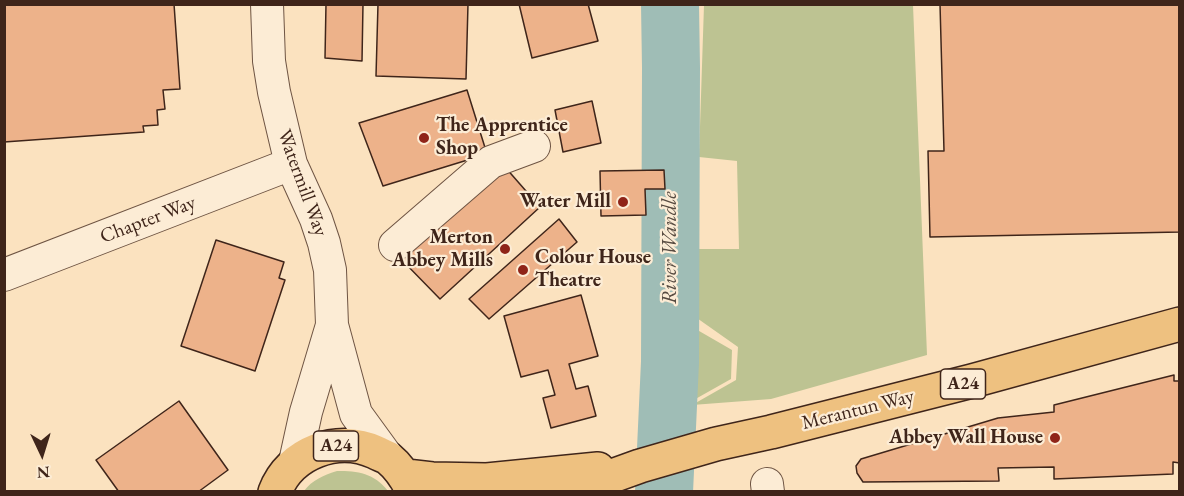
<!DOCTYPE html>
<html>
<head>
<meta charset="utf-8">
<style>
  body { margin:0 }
  #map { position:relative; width:1184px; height:496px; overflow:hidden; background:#fbe2bf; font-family:"EB Garamond",serif }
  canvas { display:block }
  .frame { position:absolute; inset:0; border:6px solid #3f251a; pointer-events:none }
  .north { position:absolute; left:12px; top:424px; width:60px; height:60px; -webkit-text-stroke:4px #fcecd5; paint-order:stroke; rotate:176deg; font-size:16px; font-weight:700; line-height:24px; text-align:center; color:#3f251a }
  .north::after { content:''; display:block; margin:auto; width:21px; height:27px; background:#3f251a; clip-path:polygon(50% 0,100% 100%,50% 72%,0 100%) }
</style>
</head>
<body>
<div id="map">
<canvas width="1184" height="496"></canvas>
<div class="frame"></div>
<div class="north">N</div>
</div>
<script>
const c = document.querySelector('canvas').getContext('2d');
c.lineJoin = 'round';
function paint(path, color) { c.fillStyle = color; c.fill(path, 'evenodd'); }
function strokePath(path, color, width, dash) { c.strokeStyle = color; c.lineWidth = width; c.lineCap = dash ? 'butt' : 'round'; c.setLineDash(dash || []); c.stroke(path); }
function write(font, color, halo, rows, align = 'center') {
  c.font = font + ' "EB Garamond",serif'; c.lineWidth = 4.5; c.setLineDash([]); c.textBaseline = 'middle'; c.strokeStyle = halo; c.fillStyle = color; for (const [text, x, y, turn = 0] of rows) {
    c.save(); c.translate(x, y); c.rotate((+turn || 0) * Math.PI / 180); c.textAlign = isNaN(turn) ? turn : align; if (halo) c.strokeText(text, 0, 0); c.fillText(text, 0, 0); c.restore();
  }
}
paint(new Path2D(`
  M 704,5 L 913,5 L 927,355 L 771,399 L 692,405 L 736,380 L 738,347 L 694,316 L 694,249 L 739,249 L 737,161 L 699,157 Z
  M 687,324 L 732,350 L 731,379 L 683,406 Z
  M 337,471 C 358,471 374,473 388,491 L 304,491 C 312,480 324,475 337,471 Z`), '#bdc392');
strokePath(new Path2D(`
  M 664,492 L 670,362 L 671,68 L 670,4`), '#9fbdb6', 58);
const building = new Path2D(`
  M 4,4 L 174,4 L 180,89 L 163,90 L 165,109 L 157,110 L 158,125 L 143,126 L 144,132 L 4,142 Z
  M 326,4 L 363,4 L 362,61 L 325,58 Z
  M 378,4 L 468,4 L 466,79 L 376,76 Z
  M 519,4 L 588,4 L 598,41 L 532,58 Z
  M 940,4 L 1180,4 L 1180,232 L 930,237 L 928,151 L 944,151 Z
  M 467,90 L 487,154 L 383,186 L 359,123 Z
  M 592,101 L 601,143 L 563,152 L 555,110 Z
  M 505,167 L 540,207 L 440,299 L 400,258 Z
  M 664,170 L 665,189 L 645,189 L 646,215 L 601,216 L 600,171 Z
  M 559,219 L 577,242 L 489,319 L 469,299 Z
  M 216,240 L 284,262 L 279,278 L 285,280 L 255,371 L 181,346 Z
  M 581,295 L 598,356 L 569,364 L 576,389 L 588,386 L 596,416 L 551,428 L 543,398 L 555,395 L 548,370 L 521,377 L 504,316 Z
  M 1174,375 L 1174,381 L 1180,381 L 1180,463 L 1173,462 L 1173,474 L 1054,479 L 1054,467 L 998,468 L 999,481 L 863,482 L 857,473 L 856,466 L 861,459 L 998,418 L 1054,412 L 1054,405 Z
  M 179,401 L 228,470 L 198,492 L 119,492 L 96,460 Z`);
paint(building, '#edb28a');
strokePath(building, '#3f251a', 1.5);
const street = new Path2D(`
  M 267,4 L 269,61 L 274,92 L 291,164 L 316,219 L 324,243 L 330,270 L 332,325 L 356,414 L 388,458
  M 395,245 L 491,162 L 534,146
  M 4,275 L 291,164
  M 295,462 L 306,412 L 332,325
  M 767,484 L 768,492`);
const highway = new Path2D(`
  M 406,476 L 432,479 L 487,480 L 598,469
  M 275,492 C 290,452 338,435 375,452 C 379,454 384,456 388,458 C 399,467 407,479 413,492
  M 568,492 L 640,466 L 716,444 L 771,432 L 972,381 L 1180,324`);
strokePath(street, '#6e5443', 34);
strokePath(highway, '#3f251a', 36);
strokePath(street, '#fcecd5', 32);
strokePath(highway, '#eec180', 33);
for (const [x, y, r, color] of [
  [424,138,6,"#8f2418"],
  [623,202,6,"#8f2418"],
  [505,249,6,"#8f2418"],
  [523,270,6,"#8f2418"],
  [1055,438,6,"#8f2418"]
]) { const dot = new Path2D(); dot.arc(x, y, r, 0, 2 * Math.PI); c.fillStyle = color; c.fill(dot); strokePath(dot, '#fcecd5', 2); }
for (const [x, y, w] of [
  [963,384,45],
  [336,446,45]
]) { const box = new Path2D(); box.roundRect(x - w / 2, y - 15, w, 30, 4.5); c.fillStyle = '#fcecd5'; c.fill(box); strokePath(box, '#3f251a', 1.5); }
write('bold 18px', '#3f251a', null, [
  ["A24",963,384],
  ["A24",336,446]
]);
write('bold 20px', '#3f251a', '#fcecd5', [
  ["The Apprentice",436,126,"left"],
  ["Shop",436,149,"left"],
  ["Water Mill",611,202],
  ["Merton",493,238],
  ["Abbey Mills",493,261],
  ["Colour House",535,258,"left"],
  ["Theatre",535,281,"left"],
  ["Abbey Wall House",1043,438]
], 'right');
write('20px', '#3f251a', '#fcecd5', [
  ["Watermill Way",302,183,70],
  ["Chapter Way",148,220,-21],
  ["Merantun Way",858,410,-14]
]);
write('italic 21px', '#574b41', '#fcecd5', [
  ["River Wandle",670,248,-90]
]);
</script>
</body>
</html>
